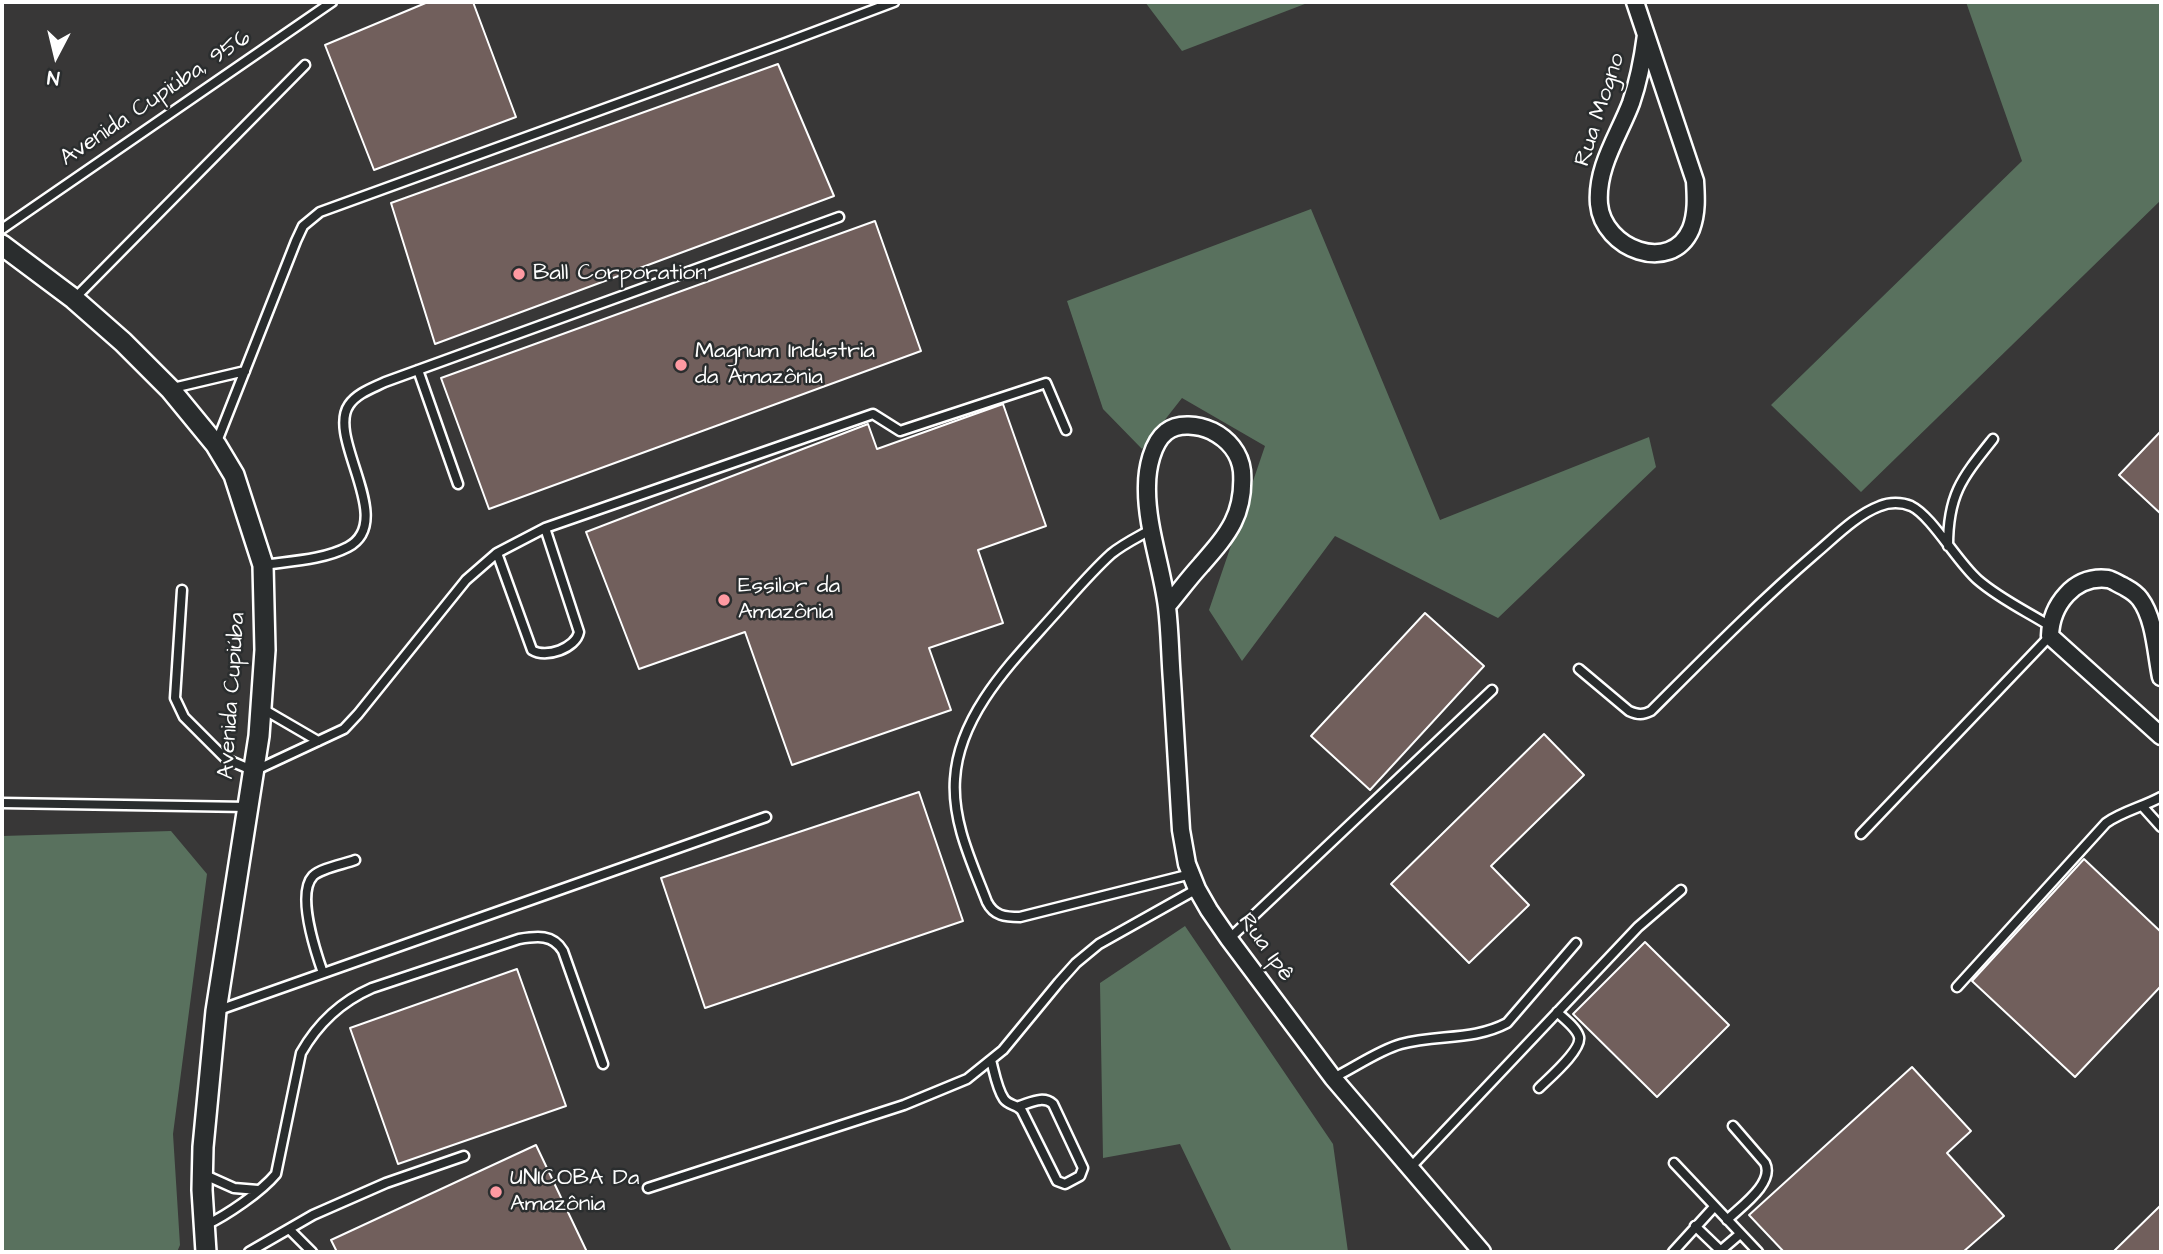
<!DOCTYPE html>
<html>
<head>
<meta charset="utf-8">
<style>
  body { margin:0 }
  #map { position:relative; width:2163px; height:1254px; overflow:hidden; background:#383737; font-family:"Architects Daughter",sans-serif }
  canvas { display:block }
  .frame { position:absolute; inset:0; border:4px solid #fff; pointer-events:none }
  .north { position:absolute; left:21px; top:21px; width:70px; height:70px; -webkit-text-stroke:5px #2a2d2e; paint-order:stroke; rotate:187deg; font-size:19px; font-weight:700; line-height:28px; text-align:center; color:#fff }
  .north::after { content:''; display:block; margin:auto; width:24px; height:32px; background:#fff; clip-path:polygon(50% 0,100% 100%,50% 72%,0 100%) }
</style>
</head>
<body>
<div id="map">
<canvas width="2163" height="1254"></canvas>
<div class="frame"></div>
<div class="north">N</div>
</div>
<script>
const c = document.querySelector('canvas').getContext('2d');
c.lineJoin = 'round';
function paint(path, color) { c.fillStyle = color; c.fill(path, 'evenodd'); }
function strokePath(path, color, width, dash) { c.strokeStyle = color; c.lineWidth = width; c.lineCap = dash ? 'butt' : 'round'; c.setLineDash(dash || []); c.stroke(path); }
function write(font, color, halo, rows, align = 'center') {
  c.font = font + ' "Architects Daughter",sans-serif'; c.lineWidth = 5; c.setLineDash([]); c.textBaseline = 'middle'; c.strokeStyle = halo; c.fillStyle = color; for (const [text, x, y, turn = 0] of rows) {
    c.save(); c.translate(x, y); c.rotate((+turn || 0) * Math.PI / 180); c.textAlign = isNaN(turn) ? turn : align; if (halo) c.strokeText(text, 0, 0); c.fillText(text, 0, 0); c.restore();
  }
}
paint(new Path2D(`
  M 1145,2 L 1310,2 L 1182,51 Z
  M 1966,2 L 2161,2 L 2161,200 L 1861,492 L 1771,405 L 2022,161 Z
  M 1311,209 L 1440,520 L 1649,437 L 1656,467 L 1498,618 L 1335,536 L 1242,661 L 1209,610 L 1265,446 L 1182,398 L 1142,449 L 1103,409 L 1067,301 Z
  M 171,831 L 207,874 L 173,1134 L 180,1245 L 177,1252 L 2,1252 L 2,836 Z
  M 1185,926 L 1333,1144 L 1348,1252 L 1232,1252 L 1180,1144 L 1103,1158 L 1100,983 Z`), '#59715e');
const building = new Path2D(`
  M 428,2 L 473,2 L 516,117 L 374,170 L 325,45 Z
  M 778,64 L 834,196 L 435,344 L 391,203 Z
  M 875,221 L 921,351 L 489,509 L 441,378 Z
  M 1003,404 L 1046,526 L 978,550 L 1003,623 L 929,648 L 951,710 L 792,765 L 745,632 L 639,669 L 586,532 L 868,424 L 877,449 Z
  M 2161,431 L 2161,514 L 2119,475 Z
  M 1425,613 L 1484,666 L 1370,790 L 1311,736 Z
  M 1544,734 L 1584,775 L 1491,866 L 1529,905 L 1469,963 L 1391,884 Z
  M 919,792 L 963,921 L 705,1008 L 661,878 Z
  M 2084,859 L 2161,932 L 2161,986 L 2075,1077 L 1972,981 Z
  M 1645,942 L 1729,1025 L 1657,1097 L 1573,1014 Z
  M 517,969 L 566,1106 L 398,1164 L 350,1028 Z
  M 1912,1067 L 1971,1131 L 1947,1153 L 2004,1216 L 1963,1252 L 1784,1252 L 1749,1215 Z
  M 536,1145 L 587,1252 L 337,1252 L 331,1240 Z
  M 2161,1205 L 2161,1252 L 2113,1252 Z`);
paint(building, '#715f5c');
strokePath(building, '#fff', 2);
const service = new Path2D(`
  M 2,229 L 332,2
  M 74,299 L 305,65
  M 418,370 L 458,484
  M 173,388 L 245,371
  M 216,444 L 296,241 L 303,226 L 320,212 L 785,43 L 894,2
  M 1152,529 C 1138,537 1123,544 1111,554 C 1090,573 1071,596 1052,617 C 1012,662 959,714 955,779 C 952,822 972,863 987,902 C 994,916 1005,917 1020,917 L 1191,874
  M 1948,546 C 1948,494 1962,478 1993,439
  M 497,553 L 532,650 C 546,659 576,648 579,632 L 545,528
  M 263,565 C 291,561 323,560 348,547 C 397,521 326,438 349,405 C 357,393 373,388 385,382 L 839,217
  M 182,590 L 175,698 L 184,717 L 226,759 L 254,771 L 344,729 L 358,714 L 466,580 L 497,553 L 545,528 L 873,414 L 900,431 L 1046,383 L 1066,430
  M 1579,669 L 1629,711 C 1638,715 1643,715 1651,711 C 1705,657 1758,603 1816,553 C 1835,537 1856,515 1880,506 C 1889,502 1902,502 1911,506 C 1932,516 1957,562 1978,580 C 2000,599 2026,611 2050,626
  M 263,709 L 318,741
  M 2,803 L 248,807
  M 2143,807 L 2161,827
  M 1861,834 L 2050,636
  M 1229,939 L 1492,690
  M 323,973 C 316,953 296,894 313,876 C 321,868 345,864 355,860
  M 1957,987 L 2106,823 C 2123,811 2143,807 2161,797
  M 219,1010 L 766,817
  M 991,1060 C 994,1071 997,1089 1004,1099 C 1009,1106 1017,1104 1022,1111 L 1057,1181 L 1065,1184 L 1080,1176 L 1083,1168 L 1053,1104 C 1043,1095 1030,1103 1019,1106
  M 1333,1078 C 1354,1068 1379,1050 1401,1044 C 1437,1034 1473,1041 1507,1023 L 1576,943
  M 1539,1088 C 1549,1078 1582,1050 1579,1037 C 1577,1028 1563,1018 1557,1012
  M 1674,1163 L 1758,1252
  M 1410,1168 L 1638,927 L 1681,890
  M 205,1175 L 234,1188 L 258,1190
  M 648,1188 L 904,1105 L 967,1079 L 1003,1050 L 1059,982 L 1076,963 L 1099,944 L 1197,889
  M 1727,1220 C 1740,1207 1775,1183 1765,1163 L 1733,1126
  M 206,1225 C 227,1215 261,1192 276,1174 L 301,1053 C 318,1023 340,1002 372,988 L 519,939 C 537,936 553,934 563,951 L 603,1064
  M 1695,1226 L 1721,1251
  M 290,1230 L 312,1252
  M 249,1252 L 313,1215 L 386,1183 L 464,1156
  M 1673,1252 L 1714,1207
  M 1719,1252 L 1740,1234`);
const minor = new Path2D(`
  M 1635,2 L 1695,181 C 1696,197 1697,213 1691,229 C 1671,275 1603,249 1599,204 C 1596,167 1619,135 1631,103 C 1639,80 1643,58 1646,35
  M 1167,606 C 1178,593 1189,578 1201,565 C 1228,534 1245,515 1242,471 C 1240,453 1228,439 1212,431 C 1199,425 1178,422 1166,432 C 1152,443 1147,469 1147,486 C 1146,526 1162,567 1167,607 C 1170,631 1170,656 1172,681 C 1175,731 1178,780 1181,830 L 1187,864 L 1197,889 L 1209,910 L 1229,939 L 1333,1078 L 1482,1252
  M 2161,677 C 2156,653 2155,619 2140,599 C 2135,592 2130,590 2123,586 C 2118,584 2113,580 2108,579 C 2074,575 2051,605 2050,636 L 2161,736`);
const tertiary = new Path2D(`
  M 2,245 L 74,299 L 123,342 L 170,389 L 216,445 L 234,475 L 263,565 L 265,650 L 259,736 L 216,1011 L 203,1147 L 202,1190 L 206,1252`);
strokePath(service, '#fff', 13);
strokePath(minor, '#fff', 21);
strokePath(tertiary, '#fff', 24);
strokePath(service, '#2a2d2e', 8);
strokePath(minor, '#2a2d2e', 16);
strokePath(tertiary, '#2a2d2e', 19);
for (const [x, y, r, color] of [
  [519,274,7,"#ff9aa2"],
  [681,365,7,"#ff9aa2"],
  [724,600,7,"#ff9aa2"],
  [496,1192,7,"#ff9aa2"]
]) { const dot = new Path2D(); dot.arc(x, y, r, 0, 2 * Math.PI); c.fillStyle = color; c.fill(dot); strokePath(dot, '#2a2d2e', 2.5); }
write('23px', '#fff', '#2a2d2e', [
  ["Avenida Cupiúba, 956",156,99,-34],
  ["Rua Mogno",1601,110,-72],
  ["Avenida Cupiúba",233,696,-86],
  ["Rua Ipê",1265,948,54]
]);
write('23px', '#fff', '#2a2d2e', [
  ["Ball Corporation",533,274],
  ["Magnum Indústria",695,352],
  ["da Amazônia",695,378],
  ["Essilor da",738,587],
  ["Amazônia",738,613],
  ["UNICOBA Da",510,1179],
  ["Amazônia",510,1205]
], 'left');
</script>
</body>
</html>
